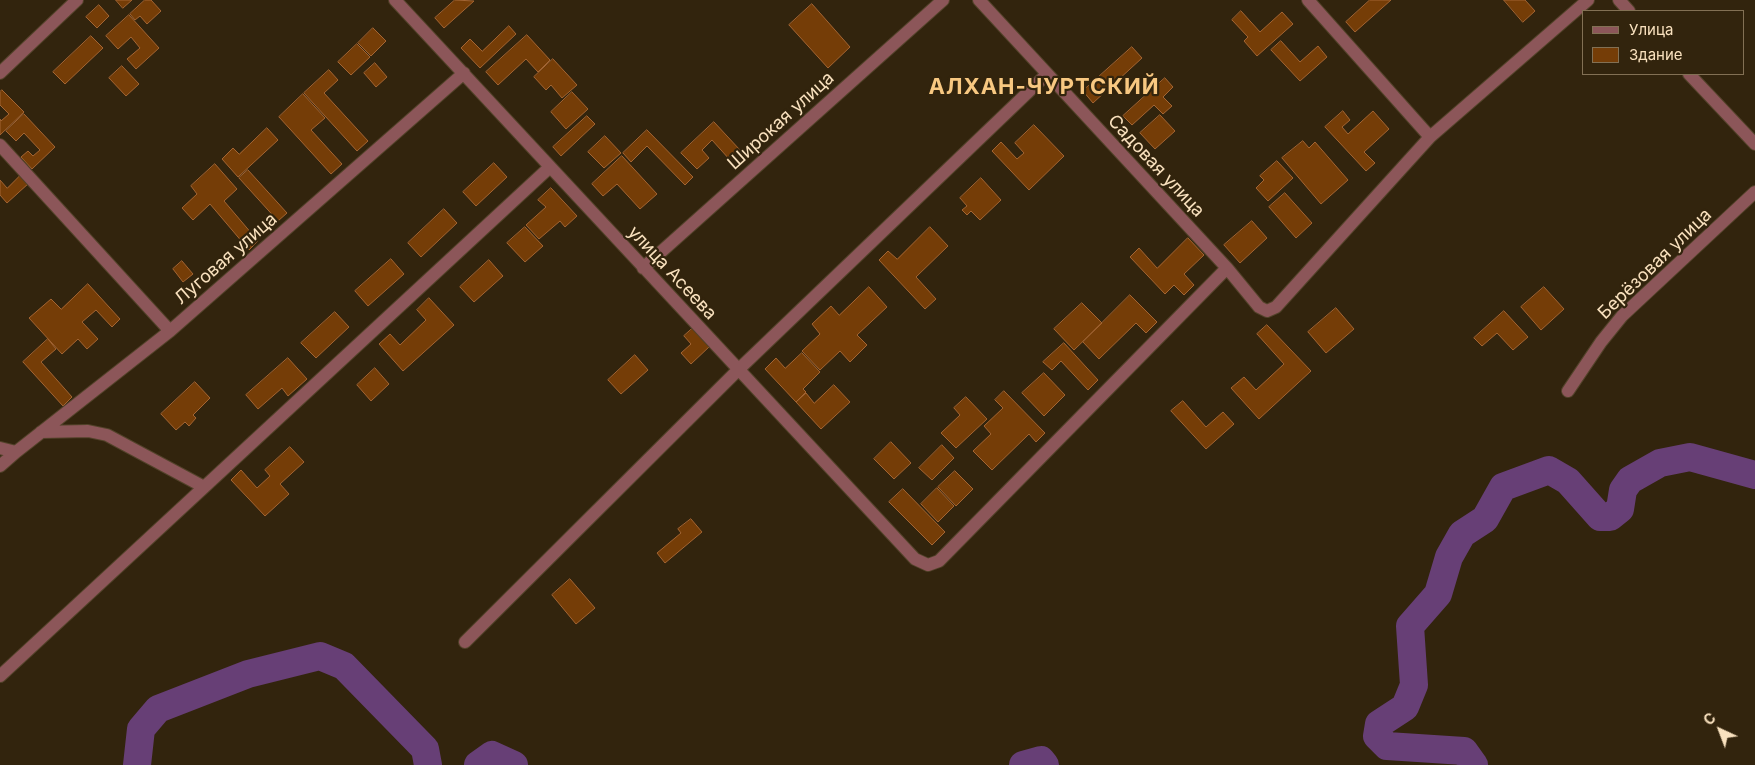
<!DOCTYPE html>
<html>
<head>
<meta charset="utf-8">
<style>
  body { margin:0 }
  #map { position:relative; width:1755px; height:765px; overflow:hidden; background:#32240d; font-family:Inter,sans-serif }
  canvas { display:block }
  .legend { position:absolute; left:1582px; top:10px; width:162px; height:65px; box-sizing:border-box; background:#32240d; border:1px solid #827054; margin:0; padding:6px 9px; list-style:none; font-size:15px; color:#f9e1be }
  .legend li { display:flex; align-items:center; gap:10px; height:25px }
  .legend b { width:25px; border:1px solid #827054 }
  .north { position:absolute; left:1695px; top:705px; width:50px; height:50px; -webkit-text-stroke:4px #32240d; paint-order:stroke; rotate:317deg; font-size:14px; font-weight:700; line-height:20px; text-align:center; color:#f9e1be }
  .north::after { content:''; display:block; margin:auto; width:18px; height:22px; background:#f9e1be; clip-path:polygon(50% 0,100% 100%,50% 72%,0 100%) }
</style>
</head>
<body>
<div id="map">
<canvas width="1755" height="765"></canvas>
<ul class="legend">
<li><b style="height:6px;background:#8c5659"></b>Улица</li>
<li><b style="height:14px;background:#753d07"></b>Здание</li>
</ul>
<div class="north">С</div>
</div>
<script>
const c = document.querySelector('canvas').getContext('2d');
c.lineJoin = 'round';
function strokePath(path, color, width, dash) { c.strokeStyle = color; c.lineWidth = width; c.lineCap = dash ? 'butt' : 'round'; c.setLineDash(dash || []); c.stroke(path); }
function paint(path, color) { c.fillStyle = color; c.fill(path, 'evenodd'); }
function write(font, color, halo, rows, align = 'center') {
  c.font = font + ' Inter,sans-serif'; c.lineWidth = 4.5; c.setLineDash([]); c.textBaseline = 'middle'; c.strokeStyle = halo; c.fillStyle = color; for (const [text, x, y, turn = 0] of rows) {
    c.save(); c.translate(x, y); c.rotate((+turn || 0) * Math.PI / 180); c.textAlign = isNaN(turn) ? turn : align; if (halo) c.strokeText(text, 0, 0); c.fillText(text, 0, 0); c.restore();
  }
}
strokePath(new Path2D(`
  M 137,765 L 141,729 L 158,709 L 248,674 L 320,656 L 344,666 L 425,749 L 428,765
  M 478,765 L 492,755 L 514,765
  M 1023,765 L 1041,760 L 1045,765
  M 1474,765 L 1464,751 L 1387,746 L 1377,736 L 1379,724 L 1405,707 L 1414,685 L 1410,626 L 1438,594 L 1449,557 L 1462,534 L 1485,519 L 1503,487 L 1549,470 L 1568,481 L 1600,517 L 1610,517 L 1620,509 L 1623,490 L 1630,480 L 1660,463 L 1690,457 L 1755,475`), '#673f76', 28);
const building = new Path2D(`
  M 116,0 L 132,0 L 123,8 Z
  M 145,0 L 151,0 L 161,11 L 147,24 L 140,16 L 135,20 L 130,14 Z
  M 455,0 L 474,1 L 444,28 L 435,18 Z
  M 1370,0 L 1391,0 L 1355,32 L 1346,22 Z
  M 1504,0 L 1525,0 L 1535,11 L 1523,22 Z
  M 812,4 L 850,47 L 828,68 L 789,25 Z
  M 99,5 L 109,16 L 97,28 L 86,17 Z
  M 1241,11 L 1260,32 L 1282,12 L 1293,24 L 1257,56 L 1244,41 L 1248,37 L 1232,20 Z
  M 129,15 L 159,48 L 136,69 L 127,59 L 140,48 L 131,37 L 118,49 L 106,36 Z
  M 509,26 L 516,34 L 480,68 L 461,48 L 470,39 L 482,51 Z
  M 373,28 L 386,41 L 371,56 L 358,43 Z
  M 527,35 L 550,60 L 538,72 L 526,59 L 498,85 L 486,72 Z
  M 91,36 L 103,48 L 65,84 L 53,72 Z
  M 1281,41 L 1300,62 L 1318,46 L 1327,57 L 1300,81 L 1271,50 Z
  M 357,44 L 370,57 L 351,75 L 338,62 Z
  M 1132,47 L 1142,58 L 1093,103 L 1083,91 Z
  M 553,59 L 577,85 L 562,98 L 551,85 L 546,90 L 534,77 Z
  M 375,63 L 387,77 L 376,87 L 364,73 Z
  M 122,66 L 139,84 L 126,96 L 109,78 Z
  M 329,70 L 338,80 L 324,93 L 368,141 L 357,151 L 304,93 Z
  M 1165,78 L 1173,87 L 1163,97 L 1172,106 L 1163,114 L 1154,105 L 1132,125 L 1123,116 Z
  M 2,90 L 24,112 L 0,135 L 0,119 L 1,121 L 9,114 L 0,105 L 0,92 Z
  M 572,92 L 588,109 L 566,129 L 551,112 Z
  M 303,94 L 325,118 L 311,130 L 342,164 L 331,174 L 279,117 Z
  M 1343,111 L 1350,120 L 1342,127 L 1348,134 L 1373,111 L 1389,129 L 1364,152 L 1375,163 L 1366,171 L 1325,127 Z
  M 24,114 L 55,147 L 32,169 L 21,157 L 28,151 L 33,156 L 40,150 L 24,133 L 16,141 L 6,131 Z
  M 1160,115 L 1175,131 L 1155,149 L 1140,133 Z
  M 587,116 L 595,124 L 561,156 L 553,147 Z
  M 714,122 L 740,150 L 730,160 L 712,140 L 702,150 L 709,158 L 697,169 L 681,153 Z
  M 1034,125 L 1064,156 L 1029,190 L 992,151 L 1001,142 L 1017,159 L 1024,153 L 1015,143 Z
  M 267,128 L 278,140 L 238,177 L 222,159 L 233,148 L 239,154 Z
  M 647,130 L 693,177 L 685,185 L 647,146 L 631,162 L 623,153 Z
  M 605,136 L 621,153 L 604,168 L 588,152 Z
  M 1303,141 L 1309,148 L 1315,142 L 1348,180 L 1321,204 L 1282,158 Z
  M 622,156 L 657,194 L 640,209 L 617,184 L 603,196 L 592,184 Z
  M 1277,161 L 1293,178 L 1268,201 L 1256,188 L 1264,180 L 1260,176 Z
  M 494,163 L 507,177 L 476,206 L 463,192 Z
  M 215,164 L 237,189 L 224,201 L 258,241 L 249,250 L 210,204 L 193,220 L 182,208 L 197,194 L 191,186 Z
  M 248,170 L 287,213 L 278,221 L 239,178 Z
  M 21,175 L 29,183 L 7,203 L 0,195 L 0,180 L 7,188 Z
  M 981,178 L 1001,200 L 980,220 L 971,211 L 967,215 L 962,210 L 967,206 L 960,198 Z
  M 551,188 L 577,216 L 565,227 L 560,221 L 539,239 L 526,225 L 546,207 L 538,200 Z
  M 1285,193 L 1312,223 L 1296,238 L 1269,207 Z
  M 444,209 L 457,223 L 421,257 L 408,243 Z
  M 1252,221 L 1267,238 L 1240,263 L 1224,245 Z
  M 525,227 L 543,246 L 525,262 L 507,243 Z
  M 930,227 L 948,246 L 916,277 L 936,299 L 925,309 L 879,260 L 888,251 L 897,259 Z
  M 1188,238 L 1204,255 L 1184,274 L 1194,285 L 1184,295 L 1174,285 L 1165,294 L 1130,257 L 1139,248 L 1157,268 Z
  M 391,259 L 404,274 L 368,306 L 355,291 Z
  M 489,260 L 503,276 L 474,302 L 460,287 Z
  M 182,261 L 193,274 L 183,282 L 173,269 Z
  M 88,284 L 120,319 L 112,327 L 96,310 L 82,322 L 98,339 L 87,349 L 78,339 L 62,354 L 29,318 L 51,299 L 61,309 Z
  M 869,287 L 887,307 L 857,335 L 867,345 L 850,362 L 840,351 L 820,370 L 802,351 L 820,334 L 812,324 L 831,306 L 839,315 Z
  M 1544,287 L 1564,309 L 1541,330 L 1521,307 Z
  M 1130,295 L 1157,322 L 1146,333 L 1136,323 L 1099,359 L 1083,342 Z
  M 429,298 L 454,325 L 403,371 L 379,344 L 390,334 L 400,345 L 426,320 L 417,310 Z
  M 1082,303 L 1102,323 L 1074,350 L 1054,329 Z
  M 1336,308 L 1354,329 L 1326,353 L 1308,332 Z
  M 1504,311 L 1528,337 L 1513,350 L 1497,333 L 1482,346 L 1474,338 Z
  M 335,312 L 349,327 L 316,358 L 301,343 Z
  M 1267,325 L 1311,371 L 1259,419 L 1231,388 L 1244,377 L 1256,390 L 1284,364 L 1257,334 Z
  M 693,328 L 710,346 L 691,364 L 681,353 L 691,344 L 684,336 Z
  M 48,339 L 56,349 L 41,362 L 72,397 L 63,406 L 23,362 Z
  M 1064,343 L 1098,380 L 1088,390 L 1061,361 L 1052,370 L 1043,362 Z
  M 802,353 L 820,372 L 803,389 L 806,392 L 796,402 L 765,369 L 776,358 L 785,368 Z
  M 635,355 L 648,370 L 621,394 L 608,380 Z
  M 288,358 L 307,379 L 288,396 L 282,388 L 258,409 L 246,395 Z
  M 375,368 L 389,384 L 371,401 L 357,385 Z
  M 1044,373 L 1065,395 L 1044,416 L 1022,393 Z
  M 195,382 L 210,398 L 193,415 L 196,418 L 189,426 L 185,422 L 176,430 L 161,414 Z
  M 834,385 L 850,402 L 821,429 L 796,402 L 806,393 L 814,403 Z
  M 1004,391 L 1045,433 L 1036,442 L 1029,434 L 992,470 L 973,451 L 991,434 L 984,426 L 1003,408 L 995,400 Z
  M 966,397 L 987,419 L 956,448 L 941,433 L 960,415 L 954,408 Z
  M 1183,401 L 1206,427 L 1223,412 L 1234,424 L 1206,449 L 1171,411 Z
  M 891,442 L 911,463 L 894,479 L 874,459 Z
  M 942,445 L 954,458 L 932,480 L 919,468 Z
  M 290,447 L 304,462 L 280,484 L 289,494 L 265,516 L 231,480 L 241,470 L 257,488 L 270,476 L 265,470 Z
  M 955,471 L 973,489 L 956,506 L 938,487 Z
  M 937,488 L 954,506 L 938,522 L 921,504 Z
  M 903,489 L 945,532 L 932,545 L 889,502 Z
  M 691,519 L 702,532 L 665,563 L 657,553 L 681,533 L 678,529 Z
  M 570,579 L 595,608 L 576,624 L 552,595 Z`);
paint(building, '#753d07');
strokePath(building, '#a46533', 1);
const minor = new Path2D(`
  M 395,0 L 915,559 L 928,565 L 939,561 L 1227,268
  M 979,0 L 1227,268 L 1259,307 L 1267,311 L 1276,307 L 1430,137 L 1588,0
  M 1308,0 L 1430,137
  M 1619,0 L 1629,11
  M 0,73 L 77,0
  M 1689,74 L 1755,144
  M 0,145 L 170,331
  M 643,268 L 943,0
  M 1568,391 L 1601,342 L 1622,316 L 1755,192
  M 41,432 L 88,431 L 107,435 L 204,487
  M 0,448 L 16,452 L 170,331 L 464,73
  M 0,466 L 16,452
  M 465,642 L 738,370 L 1047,74
  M 0,676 L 550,167`);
strokePath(minor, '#524229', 14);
strokePath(minor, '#8c5659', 12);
write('18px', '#f9e1be', '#32240d', [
  ["Широкая улица",781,121,-42],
  ["Садовая улица",1156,166,47],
  ["Луговая улица",226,259,-41],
  ["Берёзовая улица",1655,264,-44],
  ["улица Асеева",672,273,47]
]);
c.letterSpacing = '1px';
write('bold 22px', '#f8c881', '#32240d', [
  ["АЛХАН-ЧУРТСКИЙ",1044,87]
]);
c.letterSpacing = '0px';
</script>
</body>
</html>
